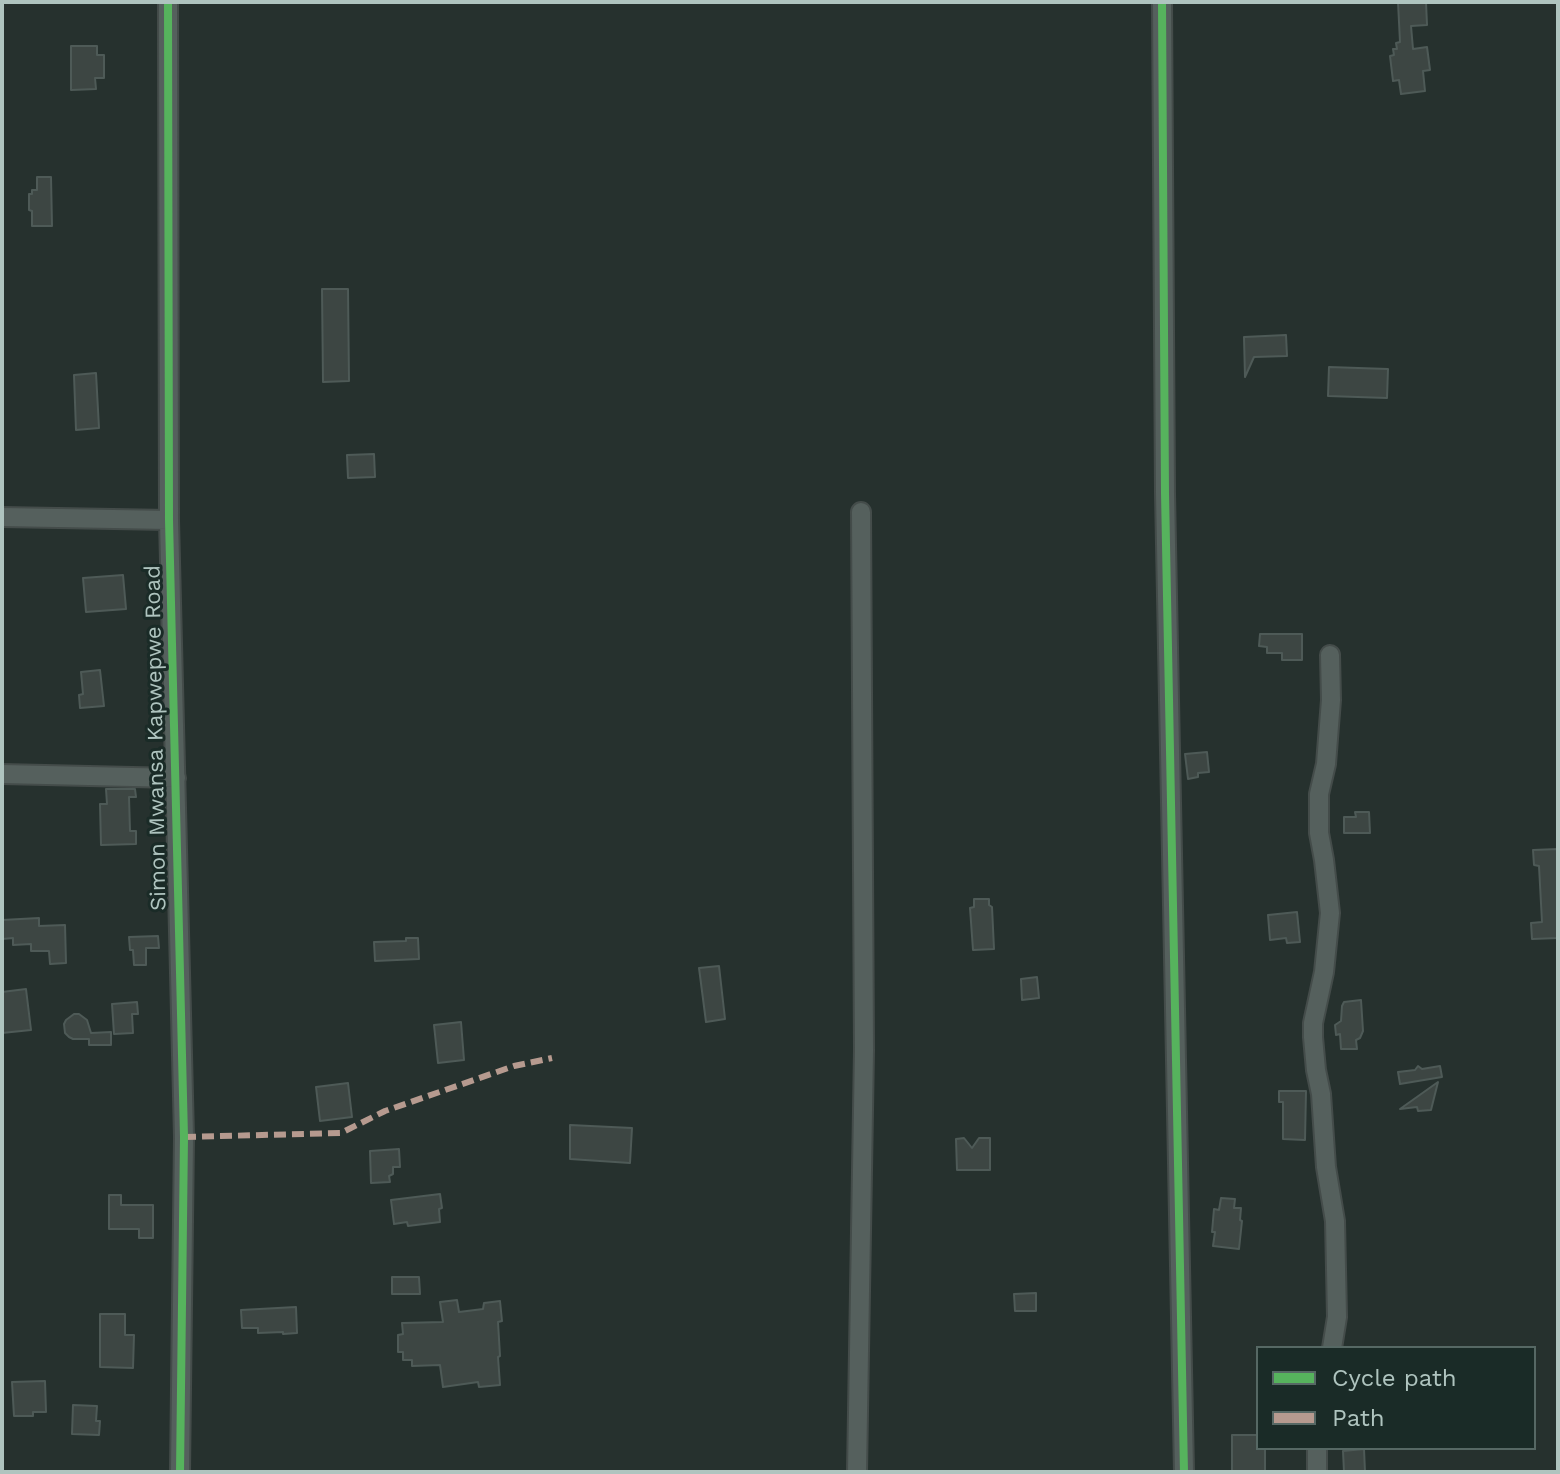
<!DOCTYPE html>
<html>
<head>
<meta charset="utf-8">
<style>
  body { margin:0 }
  #map { position:relative; width:1560px; height:1474px; overflow:hidden; background:#26312e; font-family:"Work Sans",sans-serif }
  canvas { display:block }
  .frame { position:absolute; inset:0; border:4px solid #afc4bf; pointer-events:none }
  .legend { position:absolute; left:1256px; top:1346px; width:280px; height:104px; box-sizing:border-box; background:#1a2b27; border:2px solid #566864; margin:0; padding:10px 14px; list-style:none; font-size:24px; color:#afc4bf }
  .legend li { display:flex; align-items:center; gap:16px; height:40px }
  .legend b { width:40px; border:2px solid #566864 }
</style>
</head>
<body>
<div id="map">
<canvas width="1560" height="1474"></canvas>
<div class="frame"></div>
<ul class="legend">
<li><b style="height:10px;background:#56b35d"></b>Cycle path</li>
<li><b style="height:10px;background:#b69a8f"></b>Path</li>
</ul>
</div>
<script>
const c = document.querySelector('canvas').getContext('2d');
c.lineJoin = 'round';
function paint(path, color) { c.fillStyle = color; c.fill(path, 'evenodd'); }
function strokePath(path, color, width, dash) { c.strokeStyle = color; c.lineWidth = width; c.lineCap = dash ? 'butt' : 'round'; c.setLineDash(dash || []); c.stroke(path); }
function write(font, color, halo, rows, align = 'center') {
  c.font = font + ' "Work Sans",sans-serif'; c.lineWidth = 6; c.setLineDash([]); c.textBaseline = 'middle'; c.strokeStyle = halo; c.fillStyle = color; for (const [text, x, y, turn = 0] of rows) {
    c.save(); c.translate(x, y); c.rotate((+turn || 0) * Math.PI / 180); c.textAlign = isNaN(turn) ? turn : align; if (halo) c.strokeText(text, 0, 0); c.fillText(text, 0, 0); c.restore();
  }
}
const building = new Path2D(`
  M 1398,2 L 1426,2 L 1427,25 L 1411,26 L 1413,49 L 1427,47 L 1430,70 L 1423,71 L 1425,91 L 1401,94 L 1399,80 L 1393,81 L 1390,56 L 1394,55 L 1393,49 L 1397,49 L 1396,43 L 1400,42 Z
  M 71,46 L 97,46 L 97,55 L 104,55 L 104,78 L 95,78 L 96,89 L 71,90 Z
  M 37,177 L 51,177 L 52,226 L 32,226 L 32,211 L 29,210 L 29,194 L 32,194 L 32,190 L 37,190 Z
  M 322,289 L 348,289 L 349,381 L 323,382 Z
  M 1286,335 L 1287,356 L 1254,357 L 1245,377 L 1244,337 Z
  M 1329,367 L 1388,369 L 1387,398 L 1328,396 Z
  M 96,373 L 99,428 L 76,430 L 74,375 Z
  M 374,454 L 375,477 L 348,478 L 347,455 Z
  M 123,575 L 126,609 L 86,612 L 83,578 Z
  M 1260,634 L 1302,634 L 1302,660 L 1282,660 L 1282,653 L 1267,653 L 1267,647 L 1259,646 Z
  M 100,670 L 104,706 L 80,708 L 79,695 L 83,694 L 81,672 Z
  M 1207,752 L 1209,772 L 1198,773 L 1198,777 L 1188,779 L 1185,754 Z
  M 106,789 L 135,789 L 136,797 L 129,797 L 130,831 L 136,831 L 136,844 L 101,845 L 100,804 L 107,804 Z
  M 1355,812 L 1369,812 L 1370,833 L 1344,833 L 1344,817 L 1356,817 Z
  M 1558,849 L 1558,938 L 1532,939 L 1531,923 L 1542,922 L 1539,866 L 1534,865 L 1533,850 Z
  M 974,899 L 989,899 L 989,905 L 992,907 L 994,949 L 973,950 L 970,908 L 974,907 Z
  M 1297,912 L 1300,942 L 1287,943 L 1286,938 L 1270,940 L 1268,915 Z
  M 39,918 L 39,926 L 65,925 L 66,963 L 50,964 L 49,951 L 31,951 L 31,944 L 13,945 L 13,938 L 2,939 L 2,920 Z
  M 158,936 L 159,948 L 146,948 L 146,965 L 134,965 L 133,950 L 130,950 L 129,937 Z
  M 406,938 L 418,938 L 419,959 L 375,961 L 374,942 L 406,941 Z
  M 719,966 L 725,1019 L 706,1022 L 699,968 Z
  M 1037,977 L 1039,998 L 1022,1000 L 1021,979 Z
  M 26,989 L 31,1030 L 2,1033 L 2,992 Z
  M 1361,1000 L 1363,1031 L 1360,1038 L 1356,1040 L 1357,1049 L 1341,1049 L 1340,1034 L 1336,1035 L 1335,1025 L 1341,1021 L 1342,1006 L 1344,1002 Z
  M 137,1002 L 138,1014 L 132,1014 L 133,1033 L 114,1034 L 112,1004 Z
  M 74,1014 L 79,1014 L 87,1020 L 91,1033 L 111,1032 L 111,1045 L 89,1045 L 89,1039 L 73,1039 L 69,1037 L 65,1033 L 64,1024 L 66,1020 Z
  M 461,1022 L 464,1060 L 438,1063 L 434,1025 Z
  M 1418,1066 L 1422,1069 L 1440,1066 L 1442,1077 L 1400,1084 L 1398,1072 L 1415,1070 Z
  M 1438,1082 L 1431,1110 L 1418,1111 L 1417,1107 L 1400,1109 Z
  M 348,1083 L 352,1117 L 320,1121 L 316,1087 Z
  M 1279,1091 L 1306,1091 L 1305,1140 L 1283,1139 L 1283,1102 L 1279,1102 Z
  M 570,1125 L 632,1128 L 630,1163 L 570,1159 Z
  M 964,1138 L 972,1148 L 979,1138 L 990,1138 L 990,1170 L 957,1170 L 956,1139 Z
  M 399,1149 L 400,1167 L 393,1167 L 393,1174 L 389,1176 L 390,1182 L 371,1183 L 370,1151 Z
  M 440,1194 L 442,1208 L 439,1209 L 440,1222 L 408,1226 L 407,1222 L 394,1224 L 391,1200 Z
  M 109,1195 L 121,1195 L 121,1205 L 153,1205 L 153,1238 L 139,1238 L 139,1229 L 109,1229 Z
  M 1221,1198 L 1235,1199 L 1234,1208 L 1241,1208 L 1240,1220 L 1242,1221 L 1239,1249 L 1213,1246 L 1215,1232 L 1212,1232 L 1214,1209 L 1219,1210 Z
  M 392,1277 L 419,1277 L 420,1294 L 392,1294 Z
  M 1036,1293 L 1036,1311 L 1015,1311 L 1014,1294 Z
  M 457,1300 L 459,1312 L 483,1309 L 484,1303 L 500,1301 L 502,1321 L 498,1322 L 500,1356 L 498,1357 L 500,1385 L 479,1387 L 478,1382 L 443,1387 L 440,1365 L 412,1366 L 412,1360 L 403,1360 L 403,1352 L 398,1352 L 398,1335 L 403,1334 L 402,1323 L 443,1322 L 440,1302 Z
  M 296,1307 L 297,1333 L 283,1334 L 283,1332 L 258,1333 L 258,1328 L 242,1328 L 241,1310 Z
  M 100,1314 L 125,1314 L 125,1335 L 134,1335 L 133,1368 L 100,1367 Z
  M 45,1381 L 46,1412 L 33,1412 L 33,1416 L 14,1416 L 12,1382 Z
  M 73,1405 L 97,1406 L 96,1421 L 100,1421 L 99,1435 L 72,1434 Z
  M 1232,1435 L 1258,1435 L 1258,1448 L 1265,1448 L 1265,1472 L 1232,1472 Z
  M 1364,1449 L 1365,1472 L 1344,1472 L 1343,1451 Z`);
paint(building, '#3d4643');
strokePath(building, '#4e5a57', 2);
const minor = new Path2D(`
  M 168,2 L 169,520 L 184,1137 L 180,1472
  M 1162,2 L 1165,493 L 1184,1472
  M 2,517 L 169,520
  M 1330,655 L 1331,700 L 1326,764 L 1319,794 L 1319,833 L 1324,860 L 1330,913 L 1324,972 L 1313,1023 L 1313,1037 L 1316,1070 L 1321,1094 L 1326,1167 L 1335,1221 L 1337,1317 L 1332,1348
  M 2,774 L 176,778
  M 857,1472 L 864,1050 L 861,512
  M 1317,1472 L 1317,1448`);
strokePath(minor, '#444c4a', 22);
strokePath(minor, '#55605d', 18);
strokePath(new Path2D(`
  M 184,1137 L 341,1133 L 385,1111 L 514,1066 L 552,1058`), '#b69a8f', 6, [12, 6]);
strokePath(new Path2D(`
  M 168,2 L 169,520 L 184,1137 L 180,1472
  M 1162,2 L 1165,493 L 1184,1472`), '#56b35d', 8);
write('22px', '#afc4bf', '#1a2b27', [
  ["Simon Mwansa Kapwepwe Road",156,738,-91]
]);
</script>
</body>
</html>
